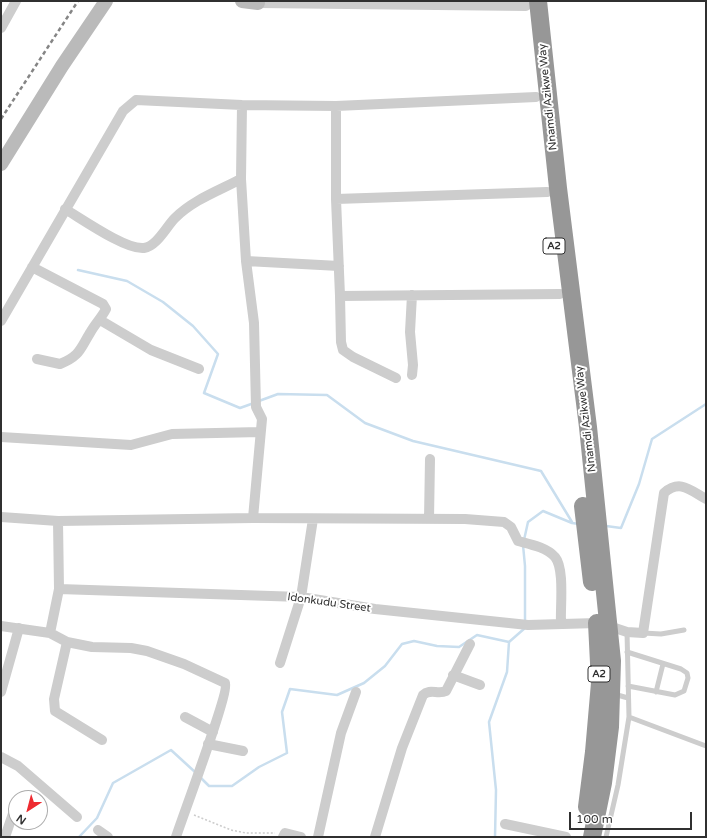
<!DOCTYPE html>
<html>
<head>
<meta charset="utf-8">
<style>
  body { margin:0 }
  #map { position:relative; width:707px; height:838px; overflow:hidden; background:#fff; font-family:"Varela Round",sans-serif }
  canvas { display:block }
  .frame { position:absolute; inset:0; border:2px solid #303030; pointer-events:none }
  .north { position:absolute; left:8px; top:790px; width:40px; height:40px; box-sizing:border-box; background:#fff; border:1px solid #acacac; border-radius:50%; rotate:216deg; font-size:11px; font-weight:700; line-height:16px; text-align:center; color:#303030 }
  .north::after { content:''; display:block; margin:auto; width:14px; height:18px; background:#ee2b31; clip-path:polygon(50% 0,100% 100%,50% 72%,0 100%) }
  .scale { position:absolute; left:569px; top:812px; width:123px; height:18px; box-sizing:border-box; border:2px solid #303030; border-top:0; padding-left:5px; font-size:12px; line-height:14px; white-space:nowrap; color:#303030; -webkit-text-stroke:3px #fff; paint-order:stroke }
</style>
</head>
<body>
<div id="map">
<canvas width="707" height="838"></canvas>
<div class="frame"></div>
<div class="north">N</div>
<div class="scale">100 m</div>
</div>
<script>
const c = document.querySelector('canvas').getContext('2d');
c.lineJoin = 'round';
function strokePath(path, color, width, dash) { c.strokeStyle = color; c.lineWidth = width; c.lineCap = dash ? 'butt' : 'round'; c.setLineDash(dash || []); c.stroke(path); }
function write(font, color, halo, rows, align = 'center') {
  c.font = font + ' "Varela Round",sans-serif'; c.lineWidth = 4; c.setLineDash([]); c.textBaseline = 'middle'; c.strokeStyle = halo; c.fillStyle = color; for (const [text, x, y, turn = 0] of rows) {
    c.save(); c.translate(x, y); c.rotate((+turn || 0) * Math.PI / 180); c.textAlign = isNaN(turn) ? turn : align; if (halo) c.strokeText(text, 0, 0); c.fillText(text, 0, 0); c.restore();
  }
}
strokePath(new Path2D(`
  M 78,270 L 127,281 L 163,302 L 193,326 L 218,354 L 204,393 L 240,408 L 254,403
  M 259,401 L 278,394 L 327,395 L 365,423 L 413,441 L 541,471 L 572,522
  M 606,526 L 621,528 L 639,484 L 652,439 L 706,404
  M 524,540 L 528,522 L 543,511 L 572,523 L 579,524
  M 523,545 L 525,566 L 525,621
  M 200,777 L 209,786 L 232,786 L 259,767 L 287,753 L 282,712 L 290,689 L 337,695 L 364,683 L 385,666 L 402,644 L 414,641 L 437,646 L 459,647 L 477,635 L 509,642 L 525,628
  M 79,837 L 97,818 L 113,783 L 171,750 L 195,772
  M 495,837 L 496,790 L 489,722 L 507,672 L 509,642`), '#c9deee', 2.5);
strokePath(new Path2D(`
  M 194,815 L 231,830 L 246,833 L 275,833`), '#cdcdcd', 1.5, [2, 2]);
strokePath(new Path2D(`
  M 643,633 L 661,634 L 684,630
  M 627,652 L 681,669 L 687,673 L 688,678 L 684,691 L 675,695 L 628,686
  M 656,692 L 663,664
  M 614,694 L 628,698
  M 629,717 L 706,746
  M 606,837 L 618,785 L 629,717 L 627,632`), '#cdcdcd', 5);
strokePath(new Path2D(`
  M 258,1 L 258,3 L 526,6
  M 1,28 L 16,1
  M 242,105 L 241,179 L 246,261 L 254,323 L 256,407 L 262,419 L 253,518
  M 336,106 L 336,199 L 340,296 L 341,342 L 343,350 L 353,357 L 396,378
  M 336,199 L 547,192
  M 65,209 C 82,219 126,250 144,248 C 157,246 166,227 175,218 C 193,200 218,191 241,179
  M 246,261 L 339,266
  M 32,267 L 103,304 L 106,309 C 102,317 95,324 90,333 C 80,349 80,356 60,364 L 37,359
  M 412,295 L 410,332 L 413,365 L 412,375
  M 340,296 L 560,294
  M 100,320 L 151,350 L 199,369
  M 1,321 L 123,111 L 136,100 L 242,105 L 336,106 L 536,97
  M 1,437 L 131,445 L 172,434 L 260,432
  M 1,517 L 58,521 L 253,518 L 465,519 L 504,522 L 511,527 L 518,541 C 529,544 546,547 555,557 C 565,569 560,608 561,624
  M 429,519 L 430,459
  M 59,589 L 301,597 L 375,609 L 528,625 L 597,623
  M 1,626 L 50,633 L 67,642 L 92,647 L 131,648 L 147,651 L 184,664 L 225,683 C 230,691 182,818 176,837
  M 609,626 L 627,632 L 643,633 L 664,493 C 680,479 690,490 706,499
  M 50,633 L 59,589 L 58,521
  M 67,642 L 54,699 L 55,711 L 102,740
  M 280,663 L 301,597 L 313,519
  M 453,675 L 480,685
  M 1,692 L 19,628
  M 185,717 L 213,732
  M 208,744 L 243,751
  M 1,757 L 18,766 L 77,817
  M 505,824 L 566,837
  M 98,830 L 108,837
  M 5,837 L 16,805
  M 283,837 L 285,833 L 301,837
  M 318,837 L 341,733 L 356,692
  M 375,837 L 402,748 L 423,695 C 430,688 438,695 446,691 L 470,644`), '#cdcdcd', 10);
strokePath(new Path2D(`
  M 242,1 L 258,3
  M 1,164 L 62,66 L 106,1`), '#bababa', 14);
strokePath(new Path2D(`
  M 538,1 L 558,188 L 588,427 L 612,661 L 610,727 L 603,783 L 592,837
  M 583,506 L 592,582
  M 587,807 L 594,752 L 600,683 L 597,623`), '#979797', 18);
strokePath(new Path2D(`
  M 1,119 L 78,1`), '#858585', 2.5, [4, 3]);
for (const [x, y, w] of [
  [554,246,22],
  [599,674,22]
]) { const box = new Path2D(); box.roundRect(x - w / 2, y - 8, w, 16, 3); c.fillStyle = '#fff'; c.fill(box); strokePath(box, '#303030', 1); }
write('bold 10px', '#303030', null, [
  ["A2",554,246],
  ["A2",599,674]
]);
write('11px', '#303030', '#fff', [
  ["Nnamdi Azikwe Way",548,97,-96],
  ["Nnamdi Azikwe Way",586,419,-97],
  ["Idonkudu Street",329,603,8]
]);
</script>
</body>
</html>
